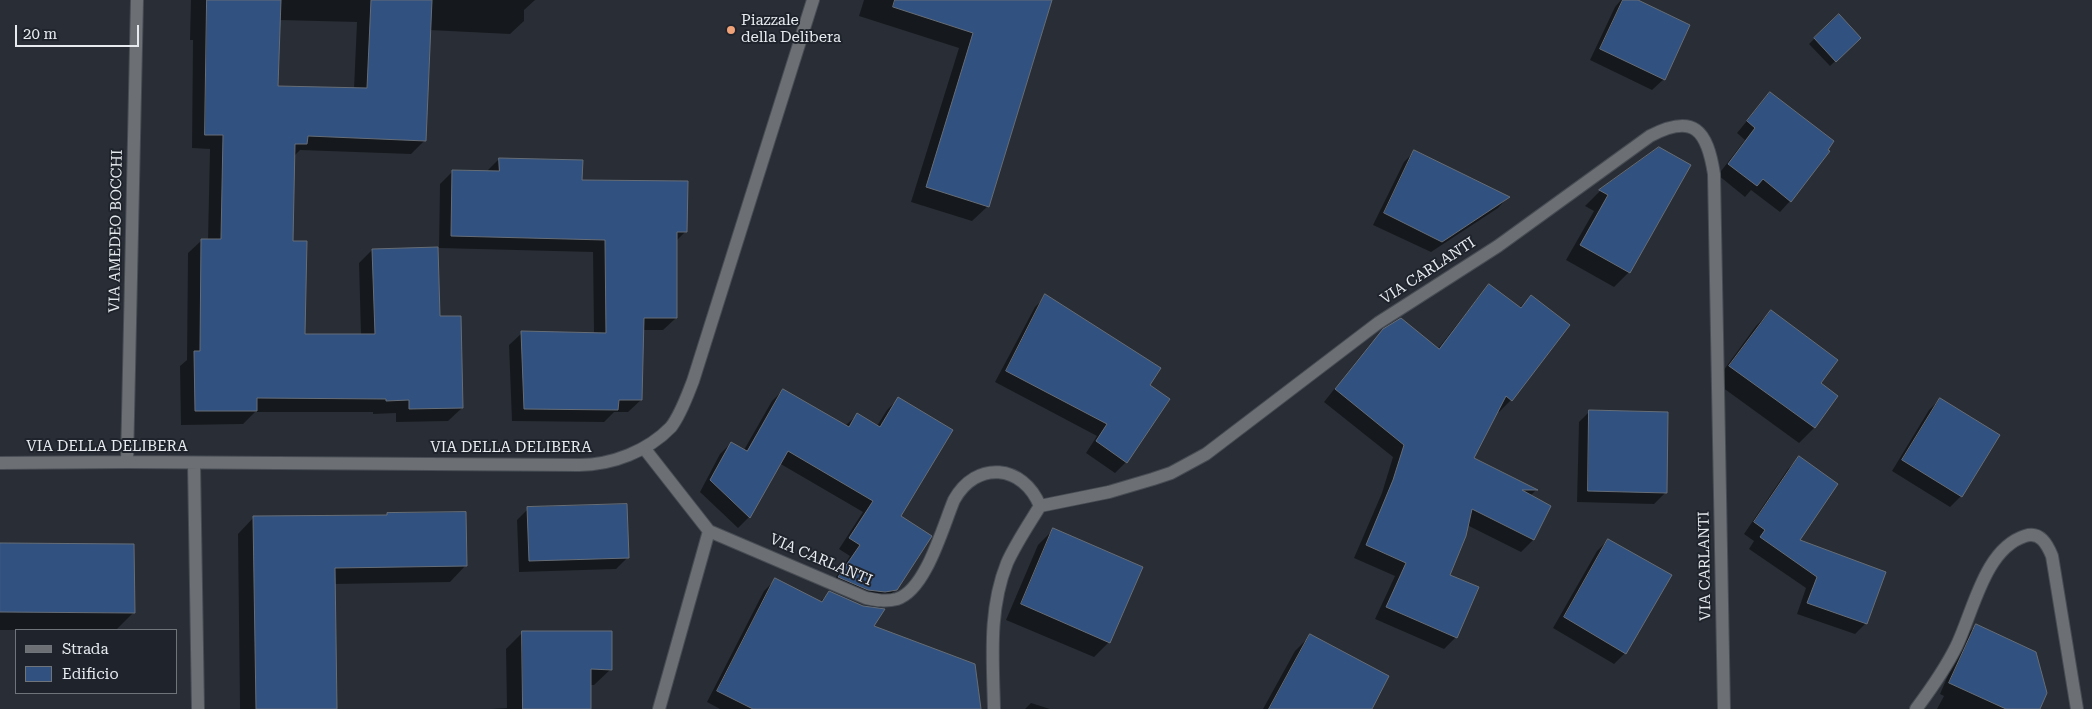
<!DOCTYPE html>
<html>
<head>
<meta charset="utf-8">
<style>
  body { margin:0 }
  #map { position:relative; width:2092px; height:709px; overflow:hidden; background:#292e36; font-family:"Roboto Serif",serif }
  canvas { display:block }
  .legend { position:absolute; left:15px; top:629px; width:162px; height:65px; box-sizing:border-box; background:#1f242c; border:1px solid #6f747a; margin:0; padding:6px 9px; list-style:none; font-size:15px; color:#e7ebf0 }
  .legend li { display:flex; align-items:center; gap:10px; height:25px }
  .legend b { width:25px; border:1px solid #6f747a }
  .scale { position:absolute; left:15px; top:25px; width:124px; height:22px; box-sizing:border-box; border:2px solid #e7ebf0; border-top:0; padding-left:6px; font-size:15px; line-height:18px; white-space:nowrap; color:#e7ebf0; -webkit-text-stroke:4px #1f242c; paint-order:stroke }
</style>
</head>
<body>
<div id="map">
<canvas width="2092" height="709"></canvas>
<ul class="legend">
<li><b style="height:6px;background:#6c6f73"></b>Strada</li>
<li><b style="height:14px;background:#315180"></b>Edificio</li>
</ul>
<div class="scale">20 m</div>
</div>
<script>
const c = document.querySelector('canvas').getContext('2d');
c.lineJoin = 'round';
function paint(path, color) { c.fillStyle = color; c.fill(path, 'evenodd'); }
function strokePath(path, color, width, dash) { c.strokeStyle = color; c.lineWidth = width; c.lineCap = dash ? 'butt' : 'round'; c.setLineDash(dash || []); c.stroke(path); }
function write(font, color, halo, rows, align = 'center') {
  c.font = font + ' "Roboto Serif",serif'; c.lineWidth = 4; c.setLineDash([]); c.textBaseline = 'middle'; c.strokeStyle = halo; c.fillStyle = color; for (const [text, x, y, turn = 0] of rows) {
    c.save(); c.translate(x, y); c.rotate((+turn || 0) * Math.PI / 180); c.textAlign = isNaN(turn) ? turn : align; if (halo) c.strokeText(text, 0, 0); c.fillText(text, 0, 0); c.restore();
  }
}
paint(new Path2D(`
  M 191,0 L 535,0 L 524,10 L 524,21 L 510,34 L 429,30 L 424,141 L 411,154 L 300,150 L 293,157 L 292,242 L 303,335 L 361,335 L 359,263 L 372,250 L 439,317 L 462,408 L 448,421 L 396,422 L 396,413 L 373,414 L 373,412 L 255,412 L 243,424 L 181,425 L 180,366 L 187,360 L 188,253 L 202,240 L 208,240 L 210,149 L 192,148 L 193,40 L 190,40 ZM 279,20 L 357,22 L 354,89 L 276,88 Z
  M 864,0 L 1051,0 L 988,206 L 972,221 L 911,202 L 959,48 L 859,16 Z
  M 1621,0 L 1635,0 L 1689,26 L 1664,79 L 1652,90 L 1590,60 L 1615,7 Z
  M 1815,38 L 1859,38 L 1830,66 L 1809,44 Z
  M 1770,93 L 1826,150 L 1790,201 L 1780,212 L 1751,190 L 1745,197 L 1718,175 L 1745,140 L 1737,133 Z
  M 1659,149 L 1629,272 L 1614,287 L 1566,260 L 1594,211 L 1585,206 L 1600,191 Z
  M 1415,151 L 1508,197 L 1498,208 L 1431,252 L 1373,225 L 1404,162 Z
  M 499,159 L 581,181 L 686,231 L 676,241 L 676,318 L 663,330 L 642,330 L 641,400 L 628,412 L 614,412 L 604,422 L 512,421 L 509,345 L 522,333 L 594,334 L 593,252 L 439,248 L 440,184 L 453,171 L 486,172 Z
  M 1490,286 L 1519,308 L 1531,296 L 1511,400 L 1499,412 L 1497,410 L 1473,459 L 1536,490 L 1530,496 L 1533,540 L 1521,552 L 1467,525 L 1448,575 L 1456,637 L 1444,649 L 1375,619 L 1395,576 L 1354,558 L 1382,493 L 1393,457 L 1324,402 L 1371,343 L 1384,330 L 1437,350 L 1478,298 Z
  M 1046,296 L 1148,385 L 1126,462 L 1115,473 L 1086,453 L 1097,436 L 995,382 L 1035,307 Z
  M 1771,311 L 1819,383 L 1837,396 L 1814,428 L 1799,443 L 1715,382 L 1756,326 Z
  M 783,390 L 845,426 L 857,415 L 877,426 L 887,410 L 898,399 L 900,517 L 896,589 L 885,600 L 828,589 L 850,556 L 839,549 L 863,512 L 779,463 L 749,517 L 738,528 L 700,492 L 720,454 L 731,443 L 744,450 L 772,401 Z
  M 1940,399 L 1961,496 L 1950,507 L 1892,471 L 1929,410 Z
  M 1590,411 L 1665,493 L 1654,504 L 1577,502 L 1579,422 Z
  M 1799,458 L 1798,541 L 1866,623 L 1855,634 L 1797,614 L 1806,588 L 1749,549 L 1754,541 L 1744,534 L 1788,469 Z
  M 528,509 L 627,558 L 616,569 L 519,572 L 517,520 Z
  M 387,515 L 466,565 L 450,582 L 334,584 L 335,709 L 240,709 L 238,534 L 254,517 L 386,516 Z
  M 1054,529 L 1109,642 L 1094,657 L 1006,620 L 1038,545 Z
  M 1608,540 L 1625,653 L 1614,664 L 1553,628 L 1597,551 Z
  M 0,544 L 134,612 L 116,630 L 0,630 Z
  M 775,580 L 819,603 L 829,593 L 980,709 L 720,709 L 707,702 L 764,591 Z
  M 1976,626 L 2038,709 L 1937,709 L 1944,696 L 1940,694 L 1965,636 Z
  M 523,632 L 611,669 L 594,685 L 590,685 L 590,709 L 491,709 L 507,708 L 506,649 Z
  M 1310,636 L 1371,709 L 1263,709 L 1295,651 Z
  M 1031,703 L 1050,709 L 1025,709 Z`), '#0007');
const building = new Path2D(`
  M 207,0 L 281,0 L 278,86 L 367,88 L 371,0 L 432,0 L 426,141 L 308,136 L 307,144 L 295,144 L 293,241 L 307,241 L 305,334 L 375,334 L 372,249 L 438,247 L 440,316 L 461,316 L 463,408 L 409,409 L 409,400 L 386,401 L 386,399 L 257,398 L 257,411 L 195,411 L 194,351 L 200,351 L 201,239 L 221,239 L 223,135 L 205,135 Z
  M 895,0 L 1052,0 L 989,207 L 926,187 L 973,33 L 893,7 Z
  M 1623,0 L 1638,0 L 1690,25 L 1665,80 L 1600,49 Z
  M 1839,14 L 1861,38 L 1836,62 L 1814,38 Z
  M 1770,92 L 1834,141 L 1828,150 L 1830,151 L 1791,202 L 1763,179 L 1757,186 L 1728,164 L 1755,128 L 1747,121 Z
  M 1659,147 L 1691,165 L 1630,273 L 1580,245 L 1608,195 L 1599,190 Z
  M 1414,150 L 1510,197 L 1442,242 L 1384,213 Z
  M 499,158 L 583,160 L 582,180 L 688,181 L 687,232 L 677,232 L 677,318 L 644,318 L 642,400 L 619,400 L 618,410 L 524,409 L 521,331 L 606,333 L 605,240 L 451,236 L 452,170 L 499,171 Z
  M 1489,284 L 1521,308 L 1531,295 L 1570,325 L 1512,401 L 1506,396 L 1474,458 L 1538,490 L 1522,490 L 1551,506 L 1534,540 L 1472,509 L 1466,536 L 1450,575 L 1479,587 L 1457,638 L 1386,607 L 1406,563 L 1366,545 L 1393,480 L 1404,445 L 1335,389 L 1383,329 L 1401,318 L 1439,349 Z
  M 1045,294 L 1161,368 L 1150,385 L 1170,399 L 1127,463 L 1096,441 L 1107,424 L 1006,371 Z
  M 1771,310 L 1838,360 L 1821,383 L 1838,396 L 1815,428 L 1729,366 Z
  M 783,389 L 849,427 L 857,413 L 880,427 L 898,397 L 953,430 L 901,516 L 932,536 L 897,590 L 885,592 L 868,590 L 838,577 L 860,545 L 849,538 L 873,501 L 788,451 L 750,518 L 710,480 L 731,442 L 747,451 Z
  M 1940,398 L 2000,435 L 1962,497 L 1902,460 Z
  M 1589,410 L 1668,412 L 1667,493 L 1588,491 Z
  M 1799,456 L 1838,484 L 1800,540 L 1886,572 L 1867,624 L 1807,603 L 1817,577 L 1760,537 L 1765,530 L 1754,522 Z
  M 627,504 L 629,558 L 529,561 L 527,507 Z
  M 466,512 L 467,566 L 335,568 L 337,709 L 256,709 L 253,516 L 387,515 L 387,513 Z
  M 1053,528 L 1143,567 L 1110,643 L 1021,604 Z
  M 1608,539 L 1672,575 L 1626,654 L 1564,617 Z
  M 0,543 L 134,544 L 135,613 L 0,612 Z
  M 775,578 L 822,602 L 829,591 L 863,606 L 885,609 L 874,626 L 975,664 L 981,709 L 753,709 L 717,691 Z
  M 1976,624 L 2036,652 L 2047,693 L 2040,709 L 2006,709 L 1949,683 Z
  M 522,631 L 612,631 L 612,670 L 591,669 L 591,709 L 523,709 Z
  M 1310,634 L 1389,676 L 1372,709 L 1269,709 Z`);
paint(building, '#315180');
strokePath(building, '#666d76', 1);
const minor = new Path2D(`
  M 644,448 L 709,531 L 659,709
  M 127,462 L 137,0
  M 0,463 L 127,462 L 579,465 C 612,465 648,451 671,427 C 681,414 687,396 693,381 L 813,0
  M 194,463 L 198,709
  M 709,531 L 866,598 C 876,600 886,602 897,599 C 926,590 943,526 954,500 C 976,460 1023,464 1040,506 L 1109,492 L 1153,479 L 1171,473 L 1206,454 L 1378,323 L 1498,246 L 1650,136 C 1694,113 1707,130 1714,174 L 1724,709
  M 994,709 C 993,660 988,610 1007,563 C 1016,543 1029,524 1040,506
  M 1916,709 C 1931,689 1945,669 1956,647 C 1973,613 1984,549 2025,536 C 2040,531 2047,544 2052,556 L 2077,709`);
strokePath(minor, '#474c54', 14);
strokePath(minor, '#6c6f73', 12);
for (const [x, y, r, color] of [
  [731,30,5,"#f0a279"]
]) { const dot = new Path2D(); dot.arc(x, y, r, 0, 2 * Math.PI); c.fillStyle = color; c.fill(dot); strokePath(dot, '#1f242c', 2); }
write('15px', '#e7ebf0', '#1f242c', [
  ["Piazzale",741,21],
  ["della Delibera",741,38]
], 'left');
write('15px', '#e7ebf0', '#1f242c', [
  ["VIA AMEDEO BOCCHI",116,231,-89],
  ["VIA CARLANTI",1428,271,-33],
  ["VIA DELLA DELIBERA",107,447],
  ["VIA DELLA DELIBERA",511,448],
  ["VIA CARLANTI",821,560,23],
  ["VIA CARLANTI",1705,566,-91]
]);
</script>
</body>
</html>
